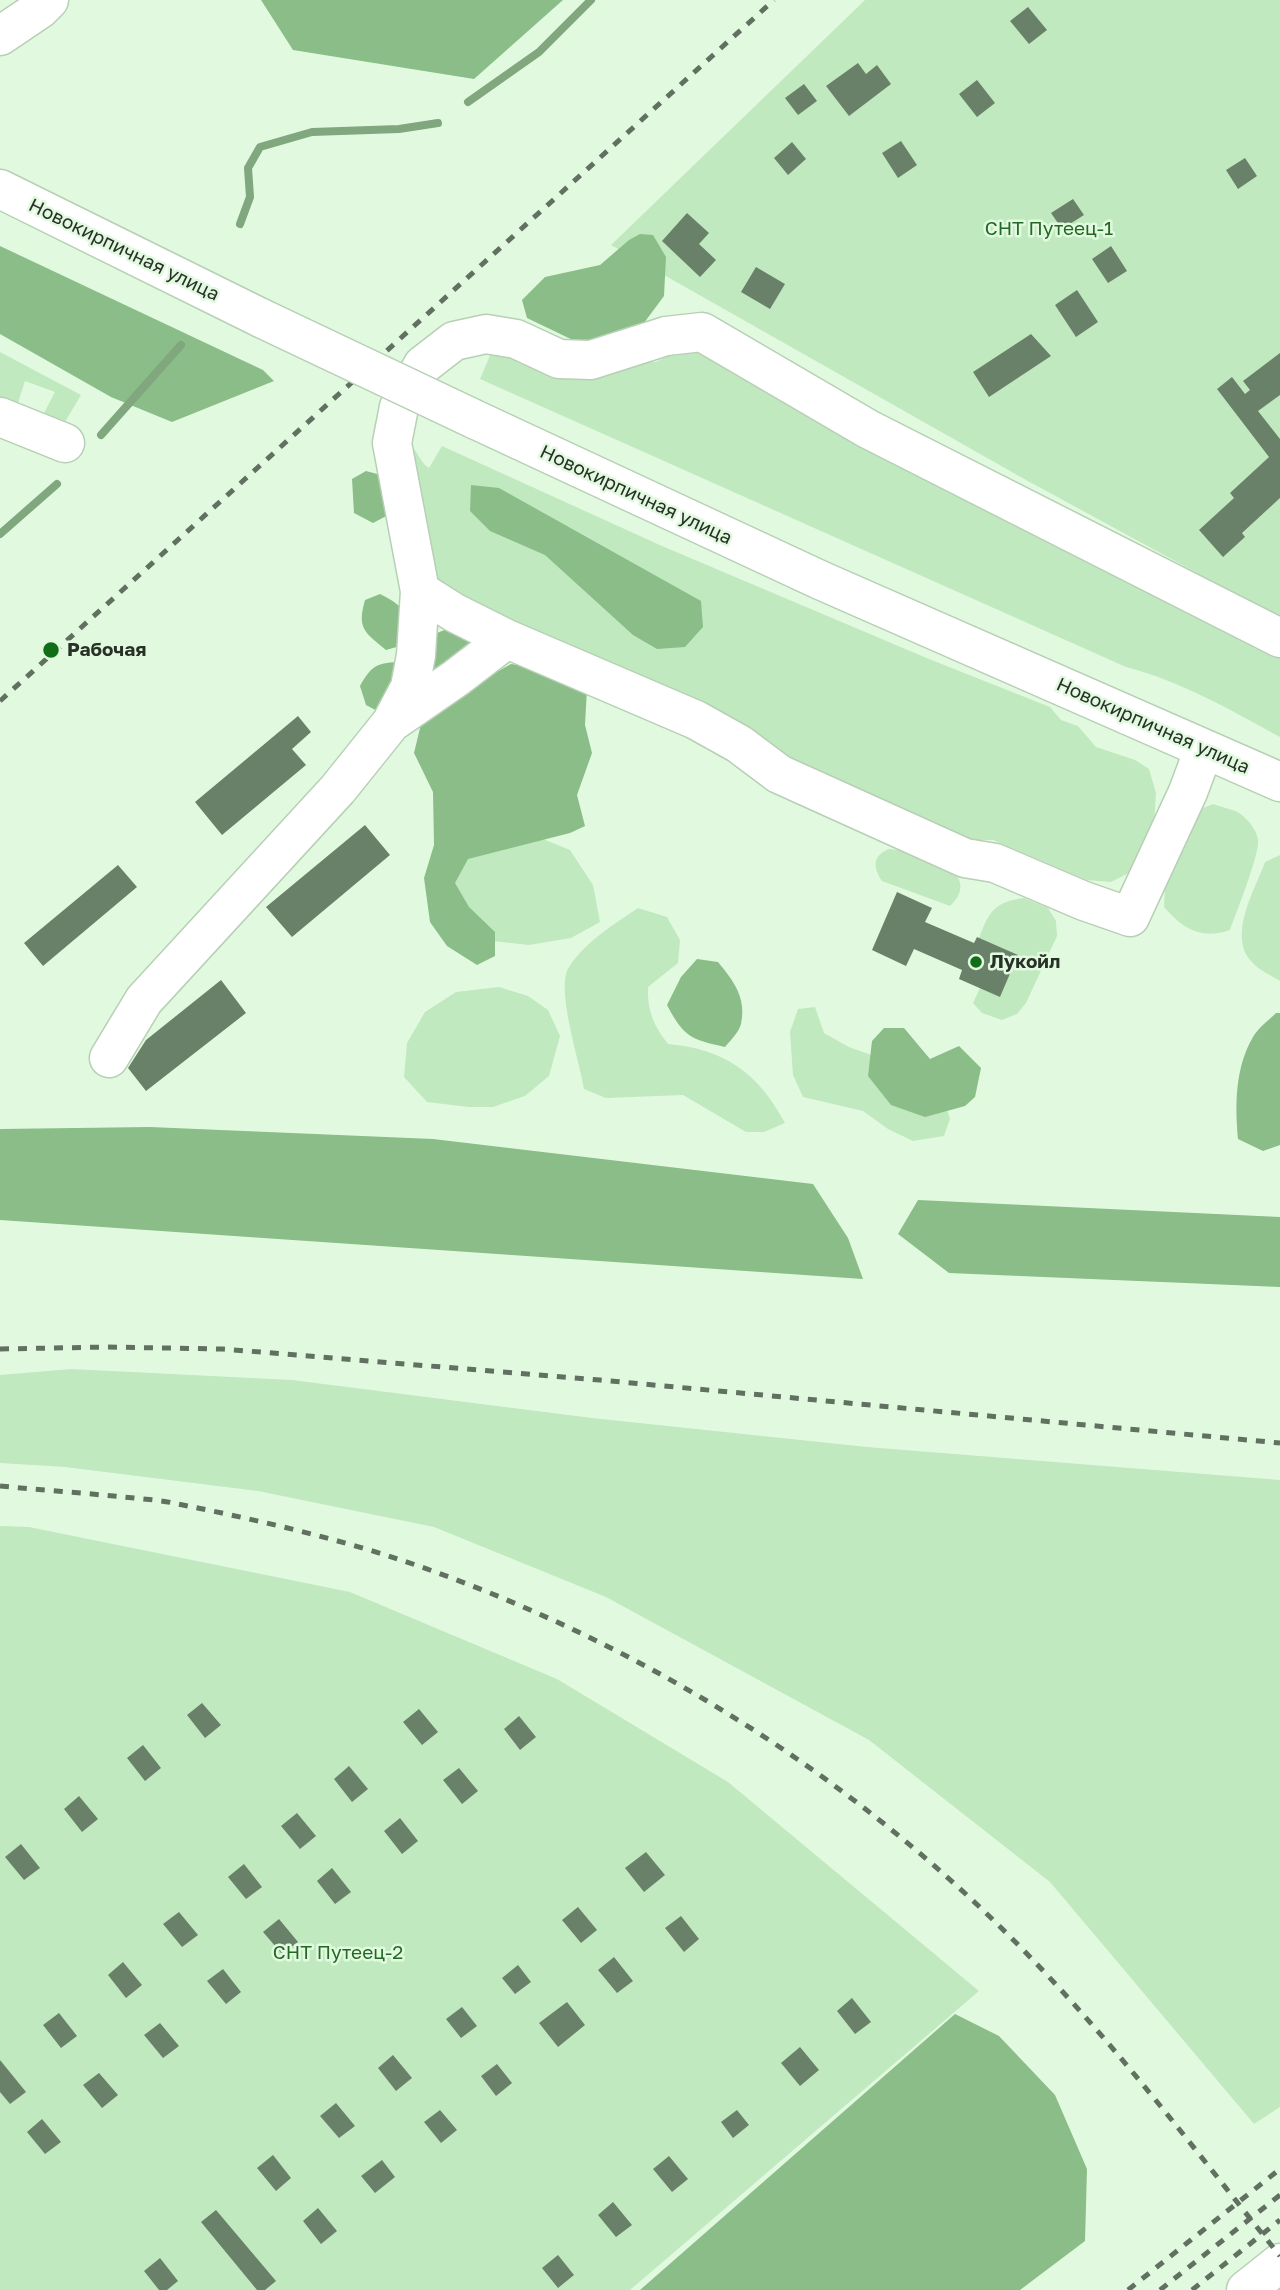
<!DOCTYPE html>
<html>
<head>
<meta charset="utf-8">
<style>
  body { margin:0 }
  canvas { display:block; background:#e1fadf }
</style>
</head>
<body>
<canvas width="1280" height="2290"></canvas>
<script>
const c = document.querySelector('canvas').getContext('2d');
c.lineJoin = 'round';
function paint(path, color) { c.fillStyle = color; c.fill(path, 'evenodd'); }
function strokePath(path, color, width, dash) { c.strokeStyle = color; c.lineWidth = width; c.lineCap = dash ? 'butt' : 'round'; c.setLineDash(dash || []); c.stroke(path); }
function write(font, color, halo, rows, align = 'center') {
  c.font = font + ' "Golos Text",sans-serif'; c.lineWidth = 5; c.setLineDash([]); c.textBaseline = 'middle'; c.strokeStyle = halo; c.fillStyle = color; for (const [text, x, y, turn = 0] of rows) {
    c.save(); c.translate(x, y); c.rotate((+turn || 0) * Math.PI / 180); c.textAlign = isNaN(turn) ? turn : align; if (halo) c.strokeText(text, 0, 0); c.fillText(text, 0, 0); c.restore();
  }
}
paint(new Path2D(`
  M 865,0 L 1280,0 L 1280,618 L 1026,480 L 611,245 Z
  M 497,339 L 618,361 L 656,362 L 680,350 L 704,345 L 1280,644 L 1280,737 C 1231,710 1180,681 1126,667 L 480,379 Z
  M 0,352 L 81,395 L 65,422 L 44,413 L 55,392 L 25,381 L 18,403 L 0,398 Z
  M 409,444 C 418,450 419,462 429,468 L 442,446 L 662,546 L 929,659 L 1050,707 L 1061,720 L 1078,726 L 1096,747 L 1135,760 L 1149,769 L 1156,793 L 1154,825 L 1131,872 L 1111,882 L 1087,880 L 993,840 L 968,840 L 782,759 L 428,582 Z
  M 1213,804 C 1221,807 1232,809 1239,813 C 1247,818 1257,830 1258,840 C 1260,853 1236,914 1230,930 C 1201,940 1183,929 1164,907 L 1165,886 L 1198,810 Z
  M 538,837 L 570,850 L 593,885 L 600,922 L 571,938 L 529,945 L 492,941 L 448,903 L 462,852 Z
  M 889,849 L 900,850 L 956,875 C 965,886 959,898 950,906 L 882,881 C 873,867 872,856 889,849 Z
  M 1280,855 L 1280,981 C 1271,975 1258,970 1252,962 C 1227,936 1255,890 1265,862 Z
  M 1024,898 L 1048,908 L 1056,921 L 1057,936 L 1026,1003 L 1017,1014 L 1002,1020 L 982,1013 L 973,1003 L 980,988 L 1000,996 L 1018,956 L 979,938 C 989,911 995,902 1024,898 Z
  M 638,908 L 667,917 L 680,940 L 678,963 L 648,987 C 647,1011 654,1026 668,1044 C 725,1049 758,1073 785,1123 L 764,1132 L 746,1132 L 683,1095 L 606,1098 L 584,1089 C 580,1062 555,988 569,967 C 586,941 613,925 638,908 Z
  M 499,987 L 528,996 L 548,1010 L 560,1036 L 549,1076 L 525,1096 L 493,1107 L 469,1107 L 427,1102 L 404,1077 L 407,1043 L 425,1012 L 456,992 Z
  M 815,1007 L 824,1033 L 849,1047 L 871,1055 L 945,1103 L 950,1119 L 944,1136 L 913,1141 L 888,1129 L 863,1111 L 803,1097 L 793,1075 L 790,1032 L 798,1009 Z
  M 71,1369 L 292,1380 L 592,1418 L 867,1447 L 1280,1480 L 1280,2107 L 1254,2124 L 1050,1882 L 869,1740 L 606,1597 L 434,1527 L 258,1491 L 65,1467 L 0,1463 L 0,1375 Z
  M 0,1526 L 29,1527 L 350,1592 L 557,1679 L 728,1782 L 979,1991 L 630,2290 L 0,2290 Z`), '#c1e9bf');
paint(new Path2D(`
  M 261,0 L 563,0 L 474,79 L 293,50 Z
  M 640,234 L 653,235 L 666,257 L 664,296 L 638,331 L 579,343 L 527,318 L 522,300 L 545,277 L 600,265 L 629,240 Z
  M 0,246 L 263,370 L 274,381 L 172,422 L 111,397 L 0,334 Z
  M 366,471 L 381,475 L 392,513 L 373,523 L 354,513 L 352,479 Z
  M 471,485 L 499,488 L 701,601 L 703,627 L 685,647 L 657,649 L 633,635 L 545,555 L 490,531 L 470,511 Z
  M 380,594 C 408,608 409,615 407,644 L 386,650 C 364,632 357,628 365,600 Z
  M 447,629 L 474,637 L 461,669 L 430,672 L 432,635 Z
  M 398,662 L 383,714 L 366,705 L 360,686 C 371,667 375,663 398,662 Z
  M 511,664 L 552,670 L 587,688 L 585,725 L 592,753 L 577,795 L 585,826 L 570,833 L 468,859 L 455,883 L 469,907 L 495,932 L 495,956 L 477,965 L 447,946 L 430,922 L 424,878 L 434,845 L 433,792 L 414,753 L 421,724 L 484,679 Z
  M 697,959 L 718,962 C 733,980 747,998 741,1024 C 739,1032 730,1041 725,1047 C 690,1039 684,1037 667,1005 L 681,977 Z
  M 1276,1013 L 1280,1013 L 1280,1145 L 1263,1151 L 1238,1139 C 1235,1104 1235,1068 1253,1037 C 1258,1028 1269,1020 1276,1013 Z
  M 884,1028 L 904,1028 L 930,1059 L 959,1046 L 981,1068 L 975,1097 L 965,1106 L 925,1117 L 891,1105 L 868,1076 L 872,1041 Z
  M 150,1127 L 433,1139 L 813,1184 L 848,1238 L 863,1279 L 0,1220 L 0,1129 Z
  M 918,1200 L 1280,1217 L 1280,1287 L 949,1273 L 898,1234 Z
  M 955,2014 L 999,2036 L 1055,2095 L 1087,2169 L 1085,2241 L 1020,2290 L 640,2290 Z`), '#8abd87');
strokePath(new Path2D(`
  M 468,102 L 539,52 L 591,0
  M 240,224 L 250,197 L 248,168 L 260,147 L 312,132 L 399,129 L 438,123
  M 101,435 L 181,345
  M 0,534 L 57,484`), '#80a77d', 8);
paint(new Path2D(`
  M 1028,7 L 1047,30 L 1029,44 L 1010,21 Z
  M 858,63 L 866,74 L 877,65 L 891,84 L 849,116 L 826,86 Z
  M 977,80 L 995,103 L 977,117 L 959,94 Z
  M 804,84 L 817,101 L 798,115 L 785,98 Z
  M 901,141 L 917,165 L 898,178 L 882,153 Z
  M 792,142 L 806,159 L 788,175 L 774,158 Z
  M 1245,158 L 1257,176 L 1238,189 L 1226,170 Z
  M 1073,199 L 1084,215 L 1062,229 L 1051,213 Z
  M 687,213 L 709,233 L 699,244 L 716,260 L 700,277 L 662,241 Z
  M 1111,246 L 1127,271 L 1108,283 L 1092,259 Z
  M 756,267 L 785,284 L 770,309 L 741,292 Z
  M 1077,290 L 1098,322 L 1076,337 L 1055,305 Z
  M 1031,334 L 1051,356 L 989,397 L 973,372 Z
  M 1280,353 L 1280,395 L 1258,411 L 1280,439 L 1280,498 L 1242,533 L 1245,537 L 1223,557 L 1199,530 L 1234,498 L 1230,493 L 1269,457 L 1217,389 L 1232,377 L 1245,394 L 1250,390 L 1243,381 Z
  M 298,716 L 311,732 L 292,749 L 306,765 L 222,835 L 195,802 Z
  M 365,825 L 390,855 L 292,937 L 266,907 Z
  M 118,865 L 137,887 L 43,966 L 24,943 Z
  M 897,892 L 932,908 L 925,922 L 974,943 L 977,937 L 1018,955 L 1000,997 L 959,979 L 962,970 L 914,949 L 906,966 L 872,950 Z
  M 221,980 L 246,1013 L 146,1091 L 128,1068 L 146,1040 Z
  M 202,1703 L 221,1725 L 205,1738 L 187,1715 Z
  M 419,1709 L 438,1732 L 422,1745 L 403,1722 Z
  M 519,1716 L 536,1737 L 520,1750 L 504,1729 Z
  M 143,1745 L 161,1768 L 145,1781 L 127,1758 Z
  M 349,1766 L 368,1789 L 352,1802 L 334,1779 Z
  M 459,1768 L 478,1791 L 462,1804 L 443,1780 Z
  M 79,1796 L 98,1819 L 82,1832 L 64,1809 Z
  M 297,1813 L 316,1836 L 300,1849 L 281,1826 Z
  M 400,1818 L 418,1841 L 402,1854 L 384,1831 Z
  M 21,1844 L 40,1868 L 24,1880 L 5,1857 Z
  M 646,1852 L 665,1875 L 644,1892 L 625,1868 Z
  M 244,1864 L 262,1887 L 246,1899 L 228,1877 Z
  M 332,1868 L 351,1892 L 335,1904 L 317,1881 Z
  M 578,1907 L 597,1930 L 581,1943 L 562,1920 Z
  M 179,1912 L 198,1935 L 182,1947 L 163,1924 Z
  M 681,1916 L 699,1939 L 684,1952 L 665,1928 Z
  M 279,1919 L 298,1942 L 282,1954 L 263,1932 Z
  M 614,1957 L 633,1981 L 617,1993 L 598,1970 Z
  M 123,1962 L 142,1985 L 126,1998 L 108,1975 Z
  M 518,1965 L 531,1982 L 515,1994 L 502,1978 Z
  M 223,1969 L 241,1992 L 226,2004 L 207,1981 Z
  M 852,1998 L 871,2022 L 855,2034 L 837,2011 Z
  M 567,2002 L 585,2025 L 558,2047 L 539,2023 Z
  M 462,2007 L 477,2026 L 461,2038 L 446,2019 Z
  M 59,2013 L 77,2036 L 61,2048 L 43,2025 Z
  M 160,2023 L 179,2046 L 163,2058 L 144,2035 Z
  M 800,2047 L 819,2070 L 800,2086 L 781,2063 Z
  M 393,2055 L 412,2078 L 396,2091 L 378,2068 Z
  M 0,2060 L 26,2092 L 10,2104 L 0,2092 Z
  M 497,2064 L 512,2083 L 496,2096 L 481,2076 Z
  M 99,2073 L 118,2095 L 102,2108 L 83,2085 Z
  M 336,2103 L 355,2126 L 339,2138 L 320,2116 Z
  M 440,2110 L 457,2130 L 441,2143 L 424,2122 Z
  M 737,2110 L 749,2125 L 733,2138 L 721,2122 Z
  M 42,2119 L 61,2142 L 45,2154 L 27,2132 Z
  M 273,2155 L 291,2178 L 276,2191 L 257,2168 Z
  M 669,2156 L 688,2179 L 672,2192 L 653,2169 Z
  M 382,2160 L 395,2177 L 375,2193 L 361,2176 Z
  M 613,2202 L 632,2225 L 616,2237 L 598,2215 Z
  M 318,2208 L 337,2231 L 321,2244 L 303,2221 Z
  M 216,2210 L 276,2281 L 265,2290 L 257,2290 L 201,2222 Z
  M 558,2255 L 574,2275 L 558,2288 L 542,2268 Z
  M 160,2258 L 178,2281 L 167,2290 L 159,2290 L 144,2271 Z`), '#6a8169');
const minor = new Path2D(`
  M 0,36 L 40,9 L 49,0
  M 0,417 L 65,443
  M 420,591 L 455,613 L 507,639 L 696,720 L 739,744 L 779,774 L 965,858 L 995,863 L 1084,901 L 1130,917 L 1188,792 L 1204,749
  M 391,723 L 410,687 L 416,655 L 420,591 L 392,443 L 399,407 L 423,365 L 454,341 L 486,334 L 516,339 L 559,359 L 591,360 L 666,336 L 702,332 L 868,429 L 1280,638
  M 109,1058 L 144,1000 L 338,789 L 391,723 L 456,678 L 507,639`);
const major = new Path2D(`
  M 0,189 L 261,318
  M 474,419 L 820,580 L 1280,782
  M 1246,2290 L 1280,2263`);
strokePath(minor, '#b7d0b5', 41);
strokePath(major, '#b7d0b5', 41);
strokePath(minor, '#fff', 38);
strokePath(major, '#fff', 38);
strokePath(new Path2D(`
  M 0,701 L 774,0
  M 0,1349 L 107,1347 L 223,1349 L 600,1380 L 1280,1443
  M 0,1486 C 41,1490 83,1493 124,1497 C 142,1499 161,1500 178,1504 C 253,1519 332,1537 404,1561 C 640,1641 858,1778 1030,1957 C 1120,2050 1199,2155 1280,2256
  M 1128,2290 L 1280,2169
  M 1160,2290 L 1280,2195
  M 1192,2290 L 1280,2220`), '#627061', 5, [9, 9]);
const majorBridge = new Path2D(`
  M 261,318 L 474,419`);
strokePath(majorBridge, '#b7d0b5', 41, []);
strokePath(majorBridge, '#fff', 38);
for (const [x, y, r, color] of [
  [51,650,9,"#126d17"],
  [976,962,7,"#126d17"]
]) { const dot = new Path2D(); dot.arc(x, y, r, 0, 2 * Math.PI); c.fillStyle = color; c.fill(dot); strokePath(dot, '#e1fadf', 2.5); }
write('19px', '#236824', '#e1fadf', [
  ["СНТ Путеец-1",1049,229],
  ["СНТ Путеец-2",338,1953]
]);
write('19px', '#283127', '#e1fadf', [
  ["Новокирпичная улица",124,250,26],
  ["Новокирпичная улица",636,495,25],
  ["Новокирпичная улица",1153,726,24]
]);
write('bold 19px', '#283127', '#e1fadf', [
  ["Рабочая",67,650],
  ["Лукойл",990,962]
], 'left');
</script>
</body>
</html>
